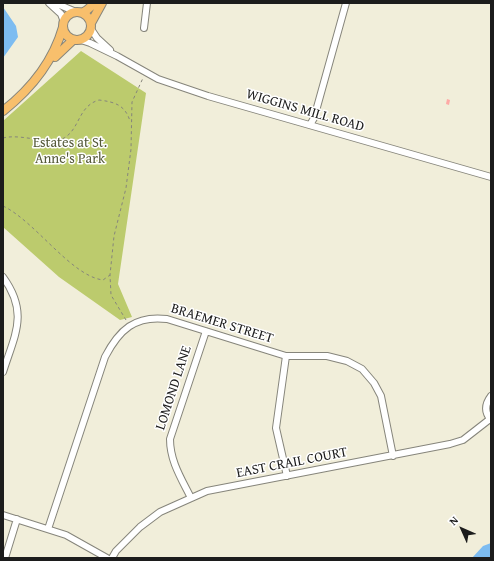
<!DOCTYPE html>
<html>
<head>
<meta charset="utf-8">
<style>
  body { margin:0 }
  #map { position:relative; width:494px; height:561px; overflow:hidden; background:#f1eeda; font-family:"Gentium Book Plus",serif }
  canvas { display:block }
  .frame { position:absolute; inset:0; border:4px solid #1c1c1c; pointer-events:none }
  .north { position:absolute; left:442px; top:509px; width:40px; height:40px; -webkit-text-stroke:3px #fff; paint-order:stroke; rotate:315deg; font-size:11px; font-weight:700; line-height:16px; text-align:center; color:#1c1c1c }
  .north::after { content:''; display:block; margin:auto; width:14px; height:18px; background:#1c1c1c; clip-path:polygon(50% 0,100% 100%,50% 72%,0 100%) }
</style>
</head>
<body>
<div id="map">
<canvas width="494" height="561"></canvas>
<div class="frame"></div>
<div class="north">N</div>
</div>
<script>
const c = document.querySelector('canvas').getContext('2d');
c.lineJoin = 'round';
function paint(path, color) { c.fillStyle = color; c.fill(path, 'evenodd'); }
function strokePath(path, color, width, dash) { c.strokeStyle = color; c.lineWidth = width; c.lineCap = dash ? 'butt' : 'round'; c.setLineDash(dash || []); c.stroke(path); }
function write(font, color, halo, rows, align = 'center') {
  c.font = font + ' "Gentium Book Plus",serif'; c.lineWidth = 3; c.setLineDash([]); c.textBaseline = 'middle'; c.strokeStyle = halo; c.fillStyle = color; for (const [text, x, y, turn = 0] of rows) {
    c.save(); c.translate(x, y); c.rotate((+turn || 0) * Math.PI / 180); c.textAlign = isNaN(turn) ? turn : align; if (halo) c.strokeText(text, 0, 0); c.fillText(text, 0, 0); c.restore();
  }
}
paint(new Path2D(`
  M 81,51 L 146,93 L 118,284 L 132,317 L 120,320 L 59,277 L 3,227 L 3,121 Z`), '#bccb6d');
paint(new Path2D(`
  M 3,7 L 16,26 L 18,37 L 3,58 Z
  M 491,543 L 491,558 L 472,558 L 483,546 Z`), '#7dbcf1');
paint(new Path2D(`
  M 447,99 L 450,100 L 449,105 L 446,104 Z`), '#feaaa6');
const minor = new Path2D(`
  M 49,3 L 61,14 L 64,22
  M 55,3 L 76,12
  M 144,28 L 147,3
  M 91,29 L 97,38 L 110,50
  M 81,40 L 90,43 L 117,56 L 158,79 L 208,96 L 491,177
  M 310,125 L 314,118 L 346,3
  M 3,277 C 29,313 15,334 3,372
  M 286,356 L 276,428 L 287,476
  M 491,396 C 485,404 484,412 491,420
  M 191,498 C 181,478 170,461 170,439 L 206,331
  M 3,515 L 66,535 L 107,558
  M 48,529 L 105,357 C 119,330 135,315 167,319 L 286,356 L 327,356 L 347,361 L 362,369 L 374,383 L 381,396 L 393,456
  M 5,558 L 17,519
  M 112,558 L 116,551 L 140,527 L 160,512 L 207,491 L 450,444 L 463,440 L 490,419`);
const major = new Path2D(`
  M63 26a14 14 0 1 1 28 0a14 14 0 1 1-28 0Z
  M 82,13 L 87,10 L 95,3
  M 91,23 L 102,3
  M 55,57 L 73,40
  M 3,111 C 31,89 53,62 63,27`);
strokePath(minor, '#86857b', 8);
strokePath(major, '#86857b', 10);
strokePath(new Path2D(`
  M 3,138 C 22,133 50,146 64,138 C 80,129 78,106 99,100 C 115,102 125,105 130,121
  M 3,206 C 35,221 71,276 103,280 L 110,275
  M 126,320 L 111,295 L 110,275 L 114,236 L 126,188 L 131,149 L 132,102 L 143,78`), '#86857b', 1, [3, 3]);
strokePath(minor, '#fff', 6);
strokePath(major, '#f8bf6c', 8);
write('14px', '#1c1c1c', '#fff', [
  ["WIGGINS MILL ROAD",305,111,16],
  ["BRAEMER STREET",222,324,17],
  ["LOMOND LANE",174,388,-72],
  ["EAST CRAIL COURT",292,463,-11]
]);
write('14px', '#545938', '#fff', [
  ["Estates at St.",70,143],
  ["Anne's Park",70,159]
]);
</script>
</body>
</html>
